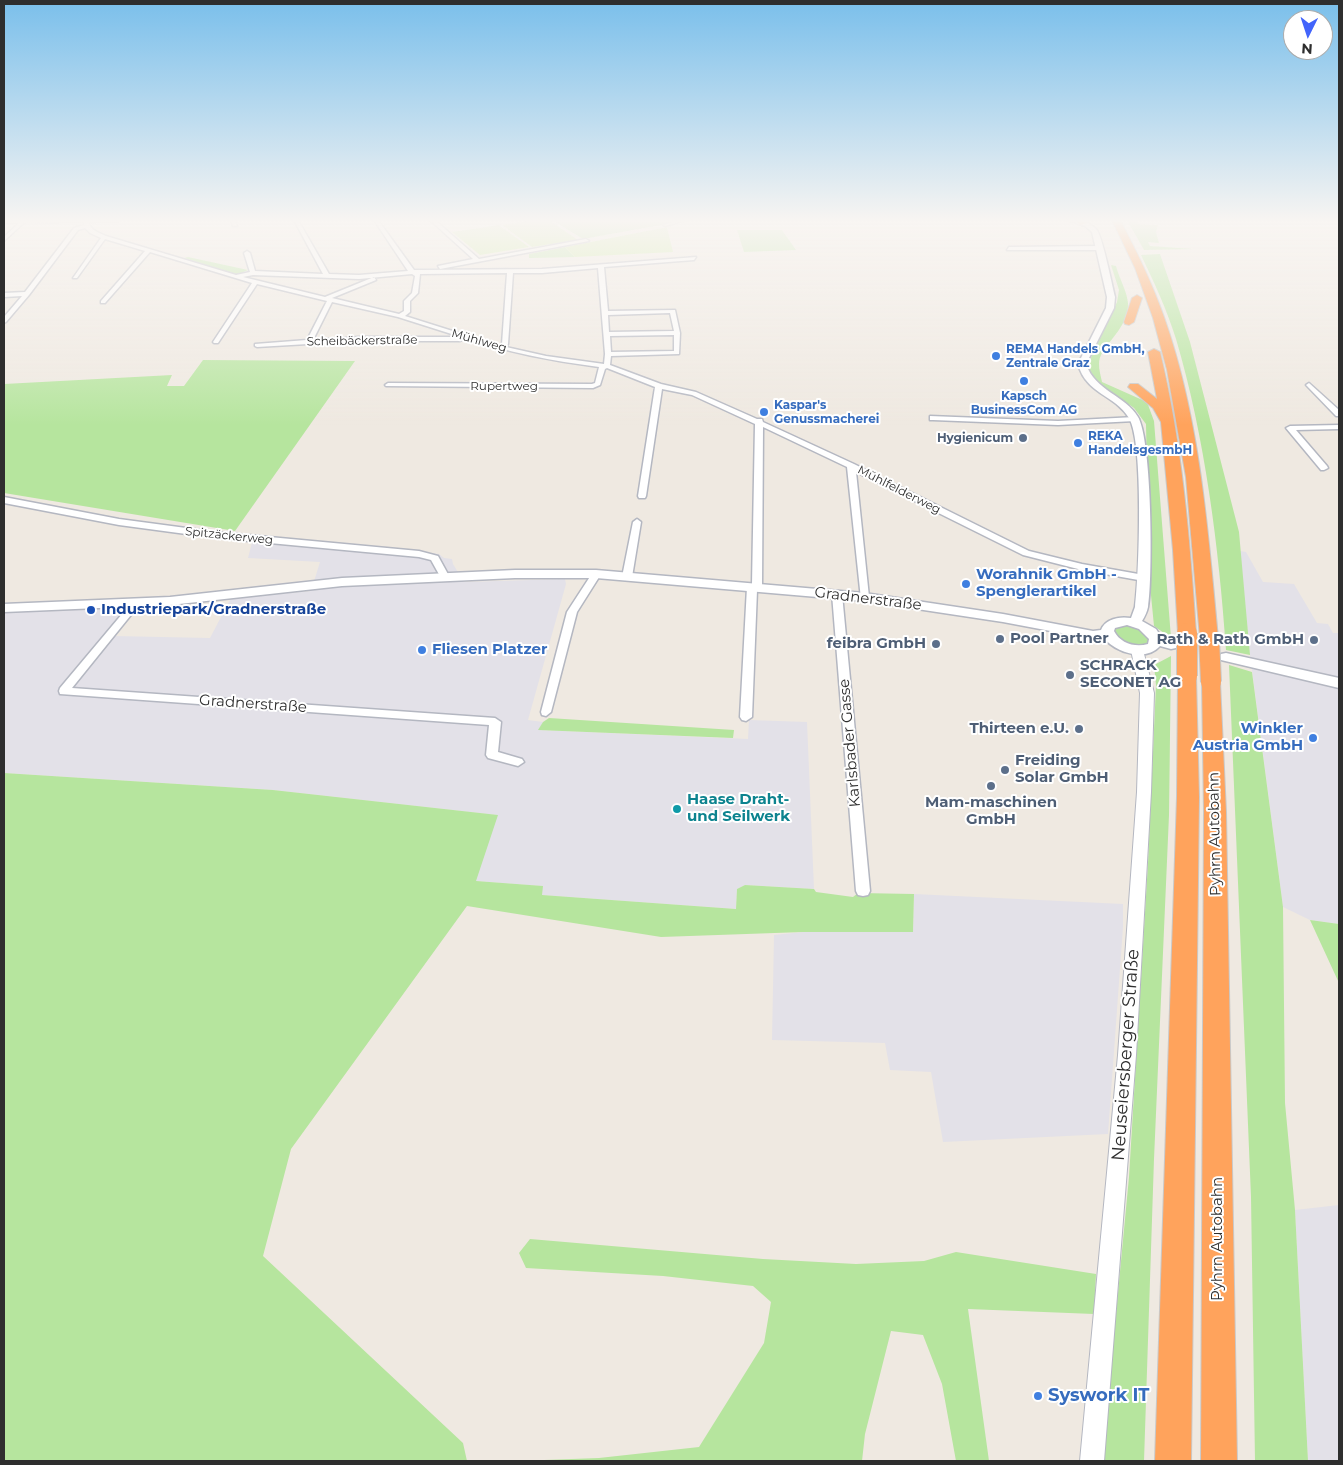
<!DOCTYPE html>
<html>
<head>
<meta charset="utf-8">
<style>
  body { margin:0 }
  #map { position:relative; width:1343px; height:1465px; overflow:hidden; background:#efe9e1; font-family:Montserrat,sans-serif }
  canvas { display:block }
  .frame { position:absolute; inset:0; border:5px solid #2e2e2e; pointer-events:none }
  .north { position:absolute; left:1283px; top:10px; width:50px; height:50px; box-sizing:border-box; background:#fff; border:1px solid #ababab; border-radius:50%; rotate:184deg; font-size:14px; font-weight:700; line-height:20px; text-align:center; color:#2e2e2e }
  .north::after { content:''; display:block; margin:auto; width:18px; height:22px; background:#4264fb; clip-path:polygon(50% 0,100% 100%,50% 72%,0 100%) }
</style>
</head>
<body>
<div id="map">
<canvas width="1343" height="1465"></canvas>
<div class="frame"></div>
<div class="north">N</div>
</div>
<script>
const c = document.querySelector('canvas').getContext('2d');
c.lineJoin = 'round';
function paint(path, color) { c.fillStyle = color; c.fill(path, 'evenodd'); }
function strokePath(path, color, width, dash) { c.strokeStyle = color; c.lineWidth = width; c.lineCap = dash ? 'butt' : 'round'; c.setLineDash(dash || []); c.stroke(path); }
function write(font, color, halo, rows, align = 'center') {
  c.font = font + ' Montserrat,sans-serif'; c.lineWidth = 4; c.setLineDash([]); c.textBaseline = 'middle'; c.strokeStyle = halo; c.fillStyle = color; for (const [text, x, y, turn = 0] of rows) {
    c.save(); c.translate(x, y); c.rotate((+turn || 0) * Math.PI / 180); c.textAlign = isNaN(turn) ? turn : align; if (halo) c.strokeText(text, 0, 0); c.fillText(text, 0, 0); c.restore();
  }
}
paint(new Path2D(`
  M 254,535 L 439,554 L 444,558 L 452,559 L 453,564 L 464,582 L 565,579 L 566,584 L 528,720 L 543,722 L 539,730 L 748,739 L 749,720 L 807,722 L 814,889 L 745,885 L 737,889 L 736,909 L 541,895 L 542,886 L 475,881 L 497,815 L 273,790 L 4,773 L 4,612 L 135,607 L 113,636 L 210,638 L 231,598 L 311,591 L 320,562 L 248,558 Z
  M 1240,551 L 1246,552 L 1263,582 L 1294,584 L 1317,623 L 1328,624 L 1333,633 L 1339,633 L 1339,924 L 1310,920 L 1283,907 L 1250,655 Z
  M 914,894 L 1123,904 L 1123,927 L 1108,1134 L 943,1142 L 931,1072 L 890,1070 L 885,1043 L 772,1040 L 774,935 L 803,932 L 913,932 Z
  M 1339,1205 L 1339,1461 L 1308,1461 L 1295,1210 Z`), '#e3e1e8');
paint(new Path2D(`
  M 552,220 L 678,220 L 672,223 L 583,239 Z
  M 1127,220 L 1136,220 L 1138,224 L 1158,225 L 1156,232 L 1159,243 L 1148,242 L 1150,246 L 1194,249 L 1144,250 Z
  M 737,230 L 782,230 L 796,250 L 744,252 Z
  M 565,247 L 575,257 L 529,258 L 529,254 Z
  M 1160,254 L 1190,342 L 1239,532 L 1250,655 L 1226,650 C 1219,548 1205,437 1176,339 C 1167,310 1154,282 1141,255 Z
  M 188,257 L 248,270 L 237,275 L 184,258 Z
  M 1111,265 L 1116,266 C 1119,278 1127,291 1128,303 C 1129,324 1110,339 1101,355 C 1097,363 1100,373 1102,382 L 1147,402 L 1154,421 L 1171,638 L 1154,626 L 1149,575 L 1146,424 L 1134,408 L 1094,380 L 1087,366 L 1117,302 L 1119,290 Z
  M 203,360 L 355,361 L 235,531 L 4,493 L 4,384 L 172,375 L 167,386 L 184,386 Z
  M 1128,625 L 1139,628 L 1149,638 L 1147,644 C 1133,650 1121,643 1113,632 L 1118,626 Z
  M 1171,656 L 1169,815 L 1154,1159 L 1144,1461 L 1102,1461 L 1129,1177 L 1148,863 L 1156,685 L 1154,665 Z
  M 1229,665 L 1252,672 L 1283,907 L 1285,1103 L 1295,1210 L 1308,1461 L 1255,1461 L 1251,1197 Z
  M 549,718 L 734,730 L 733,738 L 538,730 L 543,722 Z
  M 4,773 L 273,790 L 498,815 L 476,881 L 543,886 L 542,895 L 736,909 L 737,889 L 745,885 L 814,889 L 816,892 L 853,897 L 858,893 L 914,894 L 913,932 L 803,932 L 661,937 L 467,906 L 291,1149 L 263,1256 L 463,1443 L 467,1461 L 4,1461 Z
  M 1310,920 L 1339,924 L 1339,983 Z
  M 530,1239 L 763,1259 L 856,1264 L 924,1261 L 956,1252 L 1096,1274 L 1094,1314 L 968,1309 L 989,1461 L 956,1461 L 942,1384 L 923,1335 L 891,1331 L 865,1434 L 862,1461 L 517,1461 L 599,1458 L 699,1447 L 764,1343 L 771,1302 L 753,1286 L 663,1276 L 526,1268 L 519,1253 Z`), '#b6e59e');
paint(new Path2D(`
  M 536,220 L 549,220 L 578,240 L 532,247 L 502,225 Z
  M 499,225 L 529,247 L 480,255 L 452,232 Z
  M 667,227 L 673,252 L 575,257 L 565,247 Z`), '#c9ec9a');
const minor = new Path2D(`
  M 22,220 L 27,220 L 4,241 L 4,237 Z
  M 85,220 L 88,220 C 90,230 97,232 106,236 L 236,275 L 250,272 L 244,253 L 247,251 L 250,253 L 255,271 L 323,274 L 294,220 L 298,220 L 329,274 L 359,275 L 408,271 L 374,220 L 378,220 L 414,270 L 542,269 L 696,257 L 694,260 L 604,267 L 608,311 L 675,310 L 680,333 L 679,354 L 611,356 L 610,365 L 661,384 L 696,392 L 757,419 L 762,419 L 763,422 L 854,464 L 1029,551 L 1082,564 L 1144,575 L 1149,578 L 1144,581 L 1082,570 L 1023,555 L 856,472 L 869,597 L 864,600 L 861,599 L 847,467 L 763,427 L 762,587 L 757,590 L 752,717 L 746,721 L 742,720 L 740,717 L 747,587 L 752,584 L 755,424 L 692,395 L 662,389 L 646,496 L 645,498 L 639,498 L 638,496 L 655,387 L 607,368 L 605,369 L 600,385 L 593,388 L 386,386 L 385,385 L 388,383 L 592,384 L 595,383 L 599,367 C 552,361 508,352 462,338 L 462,340 L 460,341 L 359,341 L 257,347 L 255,346 L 255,344 L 307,340 L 327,301 L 257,284 L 218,343 L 214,343 L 213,342 L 252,283 L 150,252 L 105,303 L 101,303 L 101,301 L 145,251 L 105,239 L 77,278 L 73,278 L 101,238 L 90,233 L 85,228 L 78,230 L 29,295 L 6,322 L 4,323 L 4,317 L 22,296 L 4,297 L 4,293 L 25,292 L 74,228 L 84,225 ZM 598,268 L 605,354 L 604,364 L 546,356 L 506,347 L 508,344 L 513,273 L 542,273 ZM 507,273 L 502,344 L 500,346 L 405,316 L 410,312 L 410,301 L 418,293 L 420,274 ZM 412,274 L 415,276 L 412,293 L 404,301 L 404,311 L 399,314 L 332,298 L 376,280 L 374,277 L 325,297 L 243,277 L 253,275 L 359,279 ZM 332,302 L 398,317 L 461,337 L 359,337 L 313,340 ZM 670,313 L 674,331 L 609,332 L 608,315 ZM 674,335 L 674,351 L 611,352 L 610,336 Z
  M 231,220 L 235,220 L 237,226 L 233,226 Z
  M 430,220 L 435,220 L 479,259 L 586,239 L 589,241 L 440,269 L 438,266 L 473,259 Z
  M 679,220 L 686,220 L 665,226 L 663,225 Z
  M 1009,247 L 1099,246 L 1102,248 L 1099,250 L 1007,250 Z
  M 1309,383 L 1339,410 L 1339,416 L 1336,416 L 1307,386 L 1306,385 Z
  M 930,416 L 1058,421 L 1135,417 L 1139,419 L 1135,421 L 1058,425 L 933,420 L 930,420 Z
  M 1339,425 L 1339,429 L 1296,430 L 1327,466 L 1328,468 L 1324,470 L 1321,470 L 1286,428 L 1290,426 Z
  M 4,497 L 119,519 L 216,532 L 419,551 L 438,556 L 449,576 L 444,579 L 441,578 L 431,560 L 419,557 L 216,538 L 119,525 L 4,503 Z
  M 637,519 L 641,522 L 632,577 L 627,580 L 622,577 L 633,522 Z
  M 596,571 L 601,574 L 577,612 L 551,712 L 546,716 L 542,715 L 541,712 L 567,612 L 593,572 Z
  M 837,591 L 842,594 L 870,891 L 868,895 L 863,896 L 858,895 L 856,891 L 832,594 Z
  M 136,600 L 141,603 L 139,605 L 72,688 L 495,718 L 501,722 L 498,752 L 522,759 L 524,762 L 518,766 L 488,758 L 486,755 L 489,725 L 60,694 L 59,691 L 60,688 L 133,601 Z`);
const tertiary = new Path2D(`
  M 4,220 L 121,220 L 118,222 L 4,223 Z
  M 1137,646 L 1143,650 L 1154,693 L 1151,792 L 1136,1055 L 1104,1461 L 1080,1461 L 1118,1055 L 1137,792 L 1140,693 L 1131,650 Z`);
const secondary = new Path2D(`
  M 1067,220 C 1077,219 1088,221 1096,229 C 1102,234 1112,285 1115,297 L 1114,308 L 1086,364 C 1095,391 1125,395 1138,417 C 1152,441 1153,577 1148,607 C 1147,612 1145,616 1142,621 L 1156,629 L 1162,638 L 1176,642 L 1178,645 L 1176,648 L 1171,649 L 1160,646 C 1146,662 1116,653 1104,638 L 1093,639 L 1003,622 L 864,601 L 596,578 L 515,578 L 342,586 L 170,605 L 4,612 L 4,604 L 170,597 L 342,578 L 515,570 L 596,570 L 864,593 L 1003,614 L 1093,631 L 1101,630 C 1105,619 1119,616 1131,618 L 1135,607 C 1139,574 1144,443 1129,418 C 1115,395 1086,394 1078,364 L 1106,308 L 1107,297 L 1092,232 L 1085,226 ZM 1127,625 L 1139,629 L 1149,639 L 1148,644 C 1135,648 1120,643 1114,631 L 1115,628 Z
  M 1226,653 L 1339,678 L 1339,688 L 1221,660 L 1219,657 L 1221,654 Z`);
const motorway = new Path2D(`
  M 1075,220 L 1084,220 L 1087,223 L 1080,225 Z
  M 1112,220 L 1120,220 C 1137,252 1152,283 1164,317 C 1200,419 1208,531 1218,638 L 1215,642 L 1209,644 L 1203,642 L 1200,638 L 1186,477 L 1167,370 L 1153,318 L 1135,268 Z
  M 1137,295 L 1142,298 L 1134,322 L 1129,325 L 1125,324 L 1124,322 L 1132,298 Z
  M 1154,349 L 1160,352 C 1182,443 1190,540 1196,633 L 1193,637 L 1187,639 L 1181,637 L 1178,633 L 1173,550 L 1161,422 L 1153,408 L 1128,387 L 1130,384 L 1138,384 L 1157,399 L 1148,352 Z
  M 1187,670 L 1194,672 L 1196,676 L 1199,797 L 1191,1461 L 1155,1461 L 1177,797 L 1178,676 L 1180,672 Z
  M 1211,676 L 1218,678 L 1220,682 L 1226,812 L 1237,1461 L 1201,1461 L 1204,812 L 1202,682 L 1204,678 Z`);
strokePath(minor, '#b4b7c1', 3);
strokePath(tertiary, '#b4b7c1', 2);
strokePath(secondary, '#b4b7c1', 3);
strokePath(motorway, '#c9c9c9', 2);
paint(minor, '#fff');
paint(tertiary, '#fff');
paint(secondary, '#fff');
paint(motorway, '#ffa35c');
const motorwayBridge = new Path2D(`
  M 1187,633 L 1187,676
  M 1209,638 L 1211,682`);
strokePath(motorwayBridge, '#c9c9c9', 22, []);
strokePath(motorwayBridge, '#ffa35c', 20);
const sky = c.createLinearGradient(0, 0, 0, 425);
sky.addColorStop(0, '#7abfeb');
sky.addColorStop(0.52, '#f8f5f2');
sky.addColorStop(1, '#f8f5f200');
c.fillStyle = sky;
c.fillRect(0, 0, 1343, 425);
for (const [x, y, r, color] of [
  [996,356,5,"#3f7fe0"],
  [1024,381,5,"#3f7fe0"],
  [764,412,5,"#3f7fe0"],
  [1023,438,5,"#5c6f8a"],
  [1078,443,5,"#3f7fe0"],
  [966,584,5,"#3f7fe0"],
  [91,610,5,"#1a4fb4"],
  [1000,639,5,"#5c6f8a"],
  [1314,640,5,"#5c6f8a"],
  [936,644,5,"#5c6f8a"],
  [422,650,5,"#3f7fe0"],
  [1070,675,5,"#5c6f8a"],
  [1079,729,5,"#5c6f8a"],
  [1313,738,5,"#3f7fe0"],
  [1005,770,5,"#5c6f8a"],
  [991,786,5,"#5c6f8a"],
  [677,809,5,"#0f9aa8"],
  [1038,1396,5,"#3f7fe0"]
]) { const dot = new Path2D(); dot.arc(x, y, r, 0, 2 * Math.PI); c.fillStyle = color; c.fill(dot); strokePath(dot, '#fff', 2); }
write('12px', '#2e2e2e', '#fff', [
  ["Scheibäckerstraße",362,341,-1],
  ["Mühlweg",479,341,16],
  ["Rupertweg",504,386],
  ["Mühlfelderweg",899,490,27],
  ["Spitzäckerweg",229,536,6]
]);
write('bold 12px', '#366cbe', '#fff', [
  ["REMA Handels GmbH,",1006,349],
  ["Zentrale Graz",1006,363],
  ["Kapsch",1024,396,"center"],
  ["BusinessCom AG",1024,410,"center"],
  ["Kaspar's",774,405],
  ["Genussmacherei",774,419],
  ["REKA",1088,436],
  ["HandelsgesmbH",1088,450]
], 'left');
write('bold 12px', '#4e5e75', '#fff', [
  ["Hygienicum",1013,438]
], 'right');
write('bold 15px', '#366cbe', '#fff', [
  ["Worahnik GmbH -",976,575],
  ["Spenglerartikel",976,592],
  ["Fliesen Platzer",432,650],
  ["Winkler",1303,729,"right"],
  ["Austria GmbH",1303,746,"right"]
], 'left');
write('15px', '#2e2e2e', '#fff', [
  ["Gradnerstraße",868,599,7],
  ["Gradnerstraße",253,704,4],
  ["Karlsbader Gasse",850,743,-95],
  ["Pyhrn Autobahn",1215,834,-91],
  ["Pyhrn Autobahn",1218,1239,-90]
]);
write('bold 15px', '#164399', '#fff', [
  ["Industriepark/Gradnerstraße",101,610]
], 'left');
write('bold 15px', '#4e5e75', '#fff', [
  ["Pool Partner",1010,639],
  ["Rath & Rath GmbH",1304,640,"right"],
  ["feibra GmbH",926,644,"right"],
  ["SCHRACK",1080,666],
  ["SECONET AG",1080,683],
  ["Thirteen e.U.",1069,729,"right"],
  ["Freiding",1015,761],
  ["Solar GmbH",1015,778],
  ["Mam-maschinen",991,803,"center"],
  ["GmbH",991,820,"center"]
], 'left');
write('bold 15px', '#0d838f', '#fff', [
  ["Haase Draht-",687,800],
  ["und Seilwerk",687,817]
], 'left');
write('18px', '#2e2e2e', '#fff', [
  ["Neuseiersberger Straße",1126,1055,-86]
]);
write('bold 18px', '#366cbe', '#fff', [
  ["Syswork IT",1048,1396]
], 'left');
</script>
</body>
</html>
